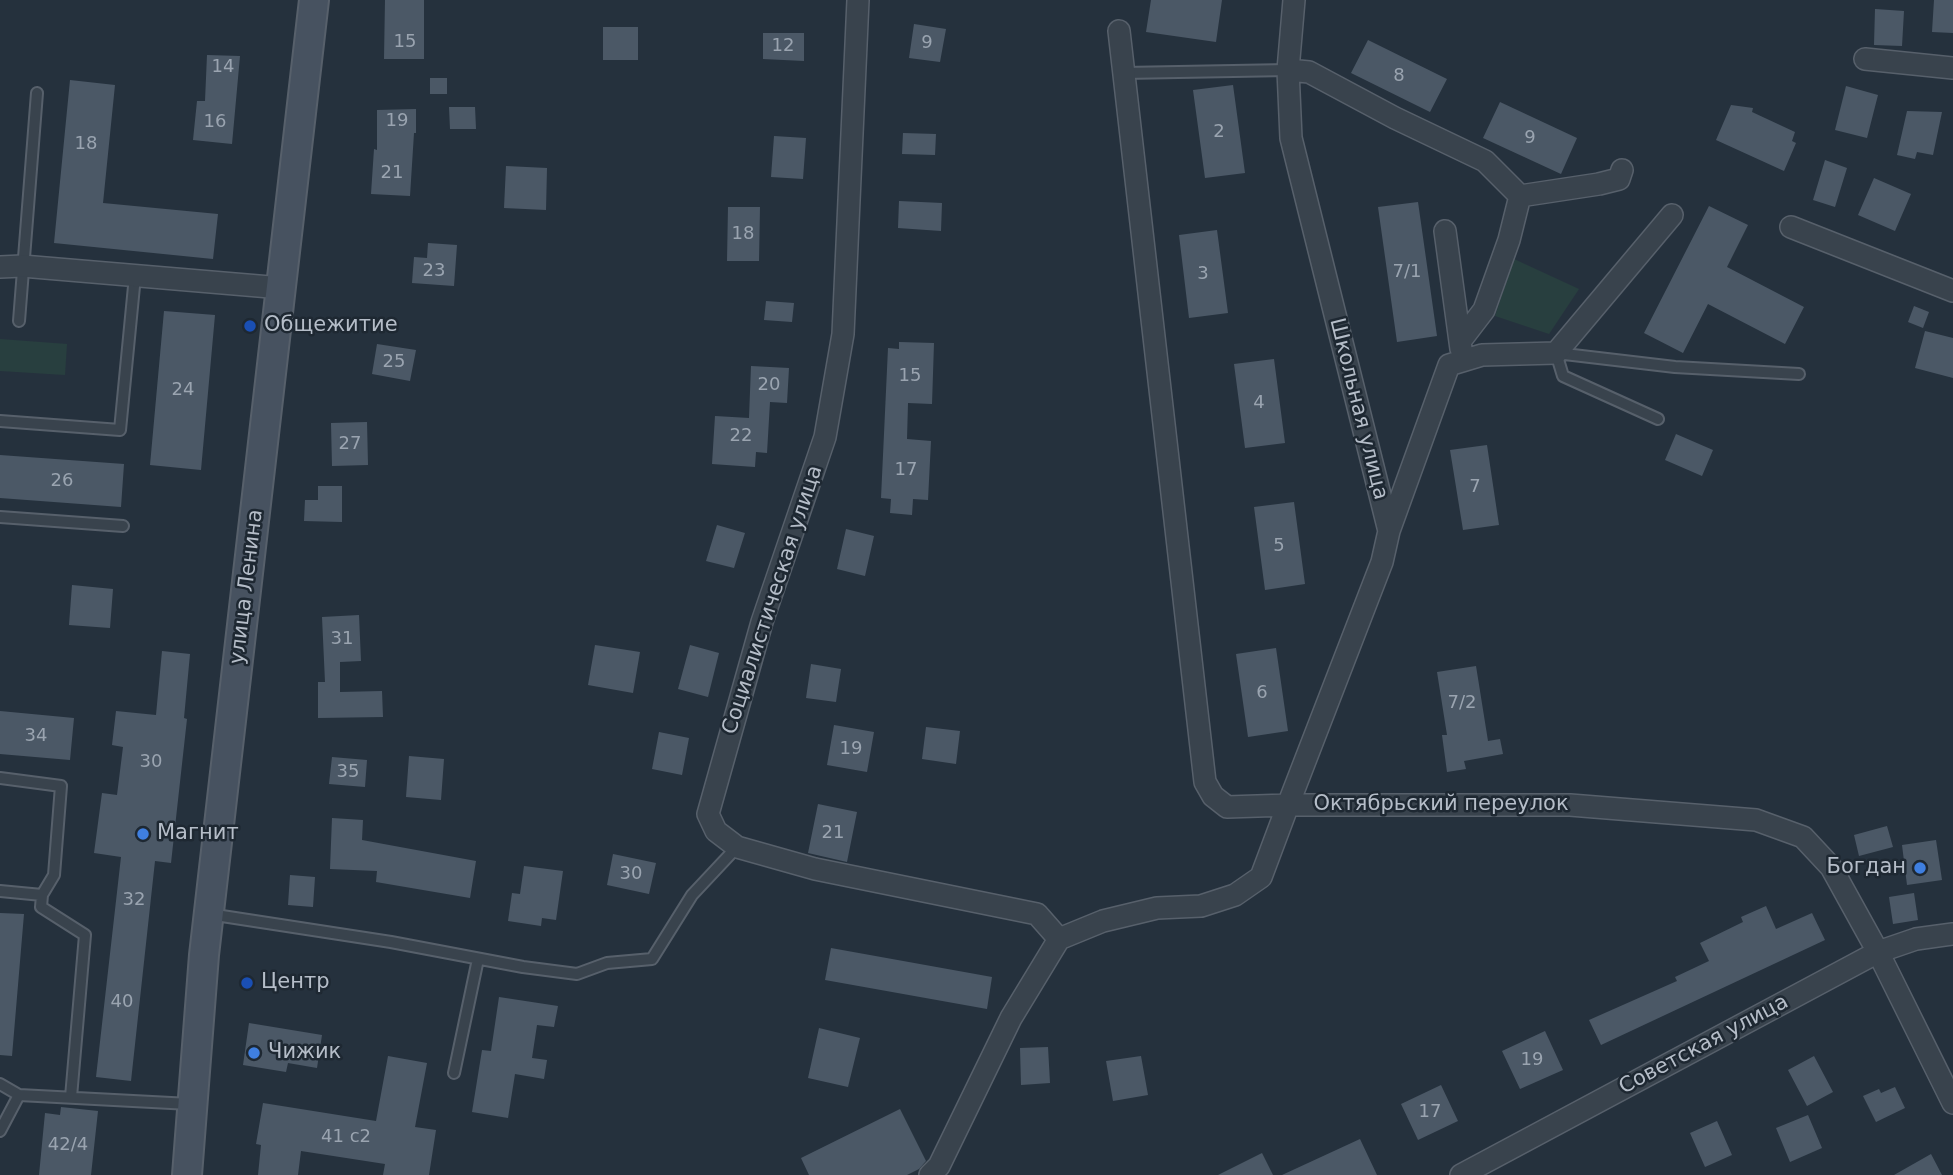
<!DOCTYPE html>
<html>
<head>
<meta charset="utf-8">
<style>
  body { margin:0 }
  canvas { display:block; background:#25313d }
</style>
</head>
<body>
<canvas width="1953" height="1175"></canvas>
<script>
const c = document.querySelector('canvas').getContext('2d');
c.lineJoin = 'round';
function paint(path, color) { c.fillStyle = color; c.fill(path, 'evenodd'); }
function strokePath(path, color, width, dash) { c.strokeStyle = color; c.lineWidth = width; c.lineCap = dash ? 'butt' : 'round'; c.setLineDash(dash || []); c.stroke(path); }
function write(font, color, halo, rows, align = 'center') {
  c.font = font + ' "DejaVu Sans",sans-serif'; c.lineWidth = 5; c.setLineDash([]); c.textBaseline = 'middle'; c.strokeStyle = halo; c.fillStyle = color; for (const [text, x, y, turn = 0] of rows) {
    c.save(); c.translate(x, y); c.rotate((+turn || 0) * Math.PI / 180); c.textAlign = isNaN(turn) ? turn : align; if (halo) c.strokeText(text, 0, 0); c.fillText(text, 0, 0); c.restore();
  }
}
paint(new Path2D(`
  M 1514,259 L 1579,289 L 1549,334 L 1495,316 Z
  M 0,339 L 67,344 L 65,375 L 0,371 Z`), '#283f3f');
paint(new Path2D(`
  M 385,0 L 424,0 L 424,59 L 384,59 Z
  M 1151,0 L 1222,0 L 1216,42 L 1146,32 Z
  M 1934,0 L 1953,0 L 1953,33 L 1932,32 Z
  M 1875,9 L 1904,11 L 1902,46 L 1874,45 Z
  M 914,24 L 946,29 L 940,62 L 909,58 Z
  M 603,27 L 638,27 L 638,60 L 603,60 Z
  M 763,33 L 804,33 L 804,61 L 763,59 Z
  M 1368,40 L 1447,79 L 1430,112 L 1351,73 Z
  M 207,55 L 240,56 L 232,144 L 193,140 L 197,101 L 205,101 Z
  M 430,78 L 447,78 L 447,94 L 430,94 Z
  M 70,80 L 115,85 L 103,203 L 218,214 L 213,259 L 54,243 Z
  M 1233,85 L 1245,173 L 1205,178 L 1193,90 Z
  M 1846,86 L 1878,95 L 1867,138 L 1835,130 Z
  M 1500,102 L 1577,138 L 1561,174 L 1483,138 Z
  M 1731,105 L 1753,108 L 1752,112 L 1795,132 L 1792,141 L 1796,143 L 1784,171 L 1716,140 Z
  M 449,107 L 475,107 L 476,129 L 450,129 Z
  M 416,109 L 416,133 L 414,133 L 410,196 L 371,194 L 374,149 L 377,150 L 377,110 Z
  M 1907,111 L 1942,112 L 1933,155 L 1917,152 L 1915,159 L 1897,155 Z
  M 903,133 L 936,134 L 935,155 L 902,154 Z
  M 774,136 L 806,138 L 803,179 L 771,177 Z
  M 1825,160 L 1847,168 L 1835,207 L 1813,200 Z
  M 506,166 L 547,168 L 546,210 L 504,208 Z
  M 1874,178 L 1911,194 L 1895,231 L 1858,215 Z
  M 899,201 L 942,203 L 941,231 L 898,228 Z
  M 1418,202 L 1437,336 L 1397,342 L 1378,207 Z
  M 1709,206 L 1748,225 L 1727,267 L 1804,307 L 1785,344 L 1708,304 L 1683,353 L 1644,333 Z
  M 728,207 L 760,207 L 759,261 L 727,261 Z
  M 1217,230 L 1228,313 L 1189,318 L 1179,235 Z
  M 428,243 L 457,245 L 454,286 L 412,283 L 414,257 L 427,258 Z
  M 766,301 L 794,303 L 792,322 L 764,320 Z
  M 1914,306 L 1929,312 L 1923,328 L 1908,322 Z
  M 164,311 L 215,315 L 201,470 L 150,465 Z
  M 1925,331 L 1953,338 L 1953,378 L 1915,368 Z
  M 899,342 L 934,343 L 932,404 L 908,403 L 907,439 L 931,441 L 928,500 L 913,499 L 912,515 L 890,513 L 891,499 L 881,498 L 888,348 L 899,349 Z
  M 377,344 L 416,350 L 410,381 L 372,374 Z
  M 1274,359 L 1285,443 L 1245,448 L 1234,364 Z
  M 751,366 L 789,368 L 787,403 L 770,402 L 767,453 L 756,452 L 755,467 L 712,464 L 715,416 L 749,418 Z
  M 367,422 L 368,465 L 332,466 L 331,423 Z
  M 1676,434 L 1713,450 L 1702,476 L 1665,460 Z
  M 1487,445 L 1499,525 L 1463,530 L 1450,450 Z
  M 0,455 L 124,464 L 121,507 L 0,498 Z
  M 318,486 L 342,486 L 342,522 L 304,521 L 305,500 L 318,500 Z
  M 1294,502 L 1305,584 L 1265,590 L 1254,507 Z
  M 717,525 L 745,533 L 734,568 L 706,561 Z
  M 846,529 L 874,536 L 865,576 L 837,569 Z
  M 72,585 L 113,589 L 110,628 L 69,625 Z
  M 359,615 L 361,661 L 340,662 L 340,692 L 382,691 L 383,717 L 318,718 L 318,682 L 325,682 L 322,617 Z
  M 595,645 L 640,652 L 633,693 L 588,685 Z
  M 690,645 L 719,653 L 708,697 L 678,689 Z
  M 1276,648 L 1288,731 L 1248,737 L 1236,654 Z
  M 162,651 L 190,654 L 184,718 L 187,719 L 171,863 L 155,861 L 131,1081 L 96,1077 L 121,857 L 94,853 L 102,793 L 117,795 L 123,747 L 112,745 L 116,711 L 156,715 Z
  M 811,664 L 841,669 L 836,702 L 806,698 Z
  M 1476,666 L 1488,741 L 1500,739 L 1503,754 L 1464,761 L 1466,769 L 1447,772 L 1442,735 L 1447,735 L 1437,672 Z
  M 0,711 L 74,718 L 70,760 L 0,754 Z
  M 834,725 L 874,732 L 867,772 L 827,765 Z
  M 926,727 L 960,731 L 956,764 L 922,759 Z
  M 659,732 L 689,738 L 682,775 L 652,769 Z
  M 409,756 L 444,759 L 441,800 L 406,797 Z
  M 332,757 L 367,760 L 365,787 L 329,784 Z
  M 818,804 L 857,812 L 847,862 L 808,853 Z
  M 332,818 L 363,820 L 362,840 L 476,861 L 470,898 L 376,882 L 377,871 L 330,869 Z
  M 1887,826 L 1893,847 L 1859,856 L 1854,835 Z
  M 1936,840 L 1942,880 L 1907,885 L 1902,845 Z
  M 613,854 L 656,863 L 649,894 L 607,885 Z
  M 524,866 L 563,871 L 556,920 L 542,918 L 541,926 L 508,921 L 512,893 L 520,894 Z
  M 290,875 L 315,877 L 313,907 L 288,905 Z
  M 1914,893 L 1918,920 L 1893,924 L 1889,897 Z
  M 1766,906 L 1776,929 L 1812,913 L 1825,940 L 1601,1045 L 1589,1020 L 1677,981 L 1675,977 L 1709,961 L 1700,943 L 1743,922 L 1741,917 Z
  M 0,913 L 24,914 L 12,1056 L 0,1055 Z
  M 831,948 L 992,977 L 987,1009 L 825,980 Z
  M 499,997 L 558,1006 L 554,1027 L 537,1025 L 532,1058 L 547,1060 L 544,1079 L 515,1074 L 508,1118 L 472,1112 L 482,1050 L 491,1051 Z
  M 249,1023 L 322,1035 L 317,1068 L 288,1063 L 286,1072 L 243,1065 Z
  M 819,1028 L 860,1038 L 848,1087 L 808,1078 Z
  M 1545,1031 L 1563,1070 L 1520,1089 L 1502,1051 Z
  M 1048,1047 L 1050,1083 L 1021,1085 L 1020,1048 Z
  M 388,1056 L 427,1063 L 415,1127 L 436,1130 L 429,1175 L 383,1175 L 385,1164 L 301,1151 L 298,1175 L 258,1175 L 261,1145 L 256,1144 L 263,1103 L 376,1121 Z
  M 1141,1056 L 1148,1095 L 1113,1101 L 1106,1061 Z
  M 1814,1056 L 1833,1092 L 1807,1106 L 1788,1070 Z
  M 1441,1085 L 1458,1121 L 1418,1140 L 1401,1104 Z
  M 1895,1087 L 1905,1108 L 1876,1122 L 1863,1096 L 1879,1089 L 1881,1093 Z
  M 61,1107 L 98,1111 L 91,1175 L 39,1175 L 45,1113 L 60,1115 Z
  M 900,1109 L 926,1161 L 919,1169 L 907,1175 L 809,1175 L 801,1158 Z
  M 1808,1115 L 1822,1148 L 1790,1162 L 1776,1128 Z
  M 1717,1121 L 1732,1155 L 1705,1167 L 1690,1133 Z
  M 1360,1139 L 1377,1175 L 1282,1175 Z
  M 1262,1153 L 1273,1175 L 1218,1175 Z
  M 1931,1154 L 1942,1175 L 1894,1175 Z`), '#4b5866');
const service = new Path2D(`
  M 1124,73 L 1288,70
  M 19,321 L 37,93
  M 1658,419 L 1563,376 L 1556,353 L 1675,367 L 1799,374
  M 0,421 L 120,430 L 135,276
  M 0,517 L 123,526
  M 0,778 L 61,786 L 54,875 L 42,895 L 41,907 L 85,935 L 71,1097
  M 0,891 L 42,895
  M 209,914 L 391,942 L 523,967 L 577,974 L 607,963 L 652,959 L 692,895 L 737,847
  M 454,1073 L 478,959
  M 0,1084 L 19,1095
  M 0,1131 L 19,1095 L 190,1104`);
const minor = new Path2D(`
  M 858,0 L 843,334 L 825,437 L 762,622 L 708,814 L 716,831 L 737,847 L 815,869 L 1037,914 L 1059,939
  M 1119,31 L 1205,782 L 1213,796 L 1227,807 L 1288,805 L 1382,562 L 1389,531 L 1291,138 L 1288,70 L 1294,0
  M 1865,59 L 1953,68
  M 1288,70 L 1309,72 L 1395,118 L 1485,161 L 1520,196
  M 1791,227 L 1953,291
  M 1445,231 L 1461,349
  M 0,267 L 22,266 L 282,288
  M 1461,340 L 1484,310 L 1509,240 L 1520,196 L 1599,184 L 1619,179 L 1622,170
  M 1389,531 L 1449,365 L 1482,355 L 1556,353 L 1672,215
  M 930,1175 L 939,1166 L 1011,1018 L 1059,939 L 1103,921 L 1157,908 L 1201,906 L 1235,895 L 1261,877 L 1288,805 L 1570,805 L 1756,820 L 1803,837 L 1831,867 L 1878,952 L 1953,1103
  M 1461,1175 L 1878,952 L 1916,939 L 1953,934`);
const secondary = new Path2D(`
  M 187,1175 L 204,955 L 314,0`);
strokePath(service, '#57606b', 14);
strokePath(minor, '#57606b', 24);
strokePath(secondary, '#57606b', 32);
strokePath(service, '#39434d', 10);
strokePath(minor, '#39434d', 21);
strokePath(secondary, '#475260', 28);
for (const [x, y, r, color] of [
  [250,326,7,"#1a4fb4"],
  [143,834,7,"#3f7fe0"],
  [1920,868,7,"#3f7fe0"],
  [247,983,7,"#1a4fb4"],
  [254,1053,7,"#3f7fe0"]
]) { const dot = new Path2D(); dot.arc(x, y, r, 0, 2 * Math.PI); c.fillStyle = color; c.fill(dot); strokePath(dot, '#1e2832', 2.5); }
write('18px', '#9aa4b0', null, [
  ["15",405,42],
  ["9",927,43],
  ["12",783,46],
  ["14",223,67],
  ["8",1399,76],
  ["19",397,121],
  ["16",215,122],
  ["2",1219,132],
  ["9",1530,138],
  ["18",86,144],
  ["21",392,173],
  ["18",743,234],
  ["23",434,271],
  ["7/1",1407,272],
  ["3",1203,274],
  ["25",394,362],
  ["15",910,376],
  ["20",769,385],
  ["24",183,390],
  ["4",1259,403],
  ["22",741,436],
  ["27",350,444],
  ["17",906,470],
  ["26",62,481],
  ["7",1475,487],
  ["5",1279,546],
  ["31",342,639],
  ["6",1262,693],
  ["7/2",1462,703],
  ["34",36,736],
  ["19",851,749],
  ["30",151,762],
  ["35",348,772],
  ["21",833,833],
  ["30",631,874],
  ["32",134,900],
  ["40",122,1002],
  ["19",1532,1060],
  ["17",1430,1112],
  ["41 с2",346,1137],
  ["42/4",68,1145]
]);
write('21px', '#b5bdc8', '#1e2832', [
  ["Общежитие",264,326],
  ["Магнит",157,834],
  ["Богдан",1906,868,"right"],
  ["Центр",261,983],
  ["Чижик",268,1053]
], 'left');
write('21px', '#b5bdc8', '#1e2832', [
  ["Школьная улица",1358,409,76],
  ["улица Ленина",247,587,-83],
  ["Социалистическая улица",773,600,-72],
  ["Октябрьский переулок",1441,805],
  ["Советская улица",1704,1045,-28]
]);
</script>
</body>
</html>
